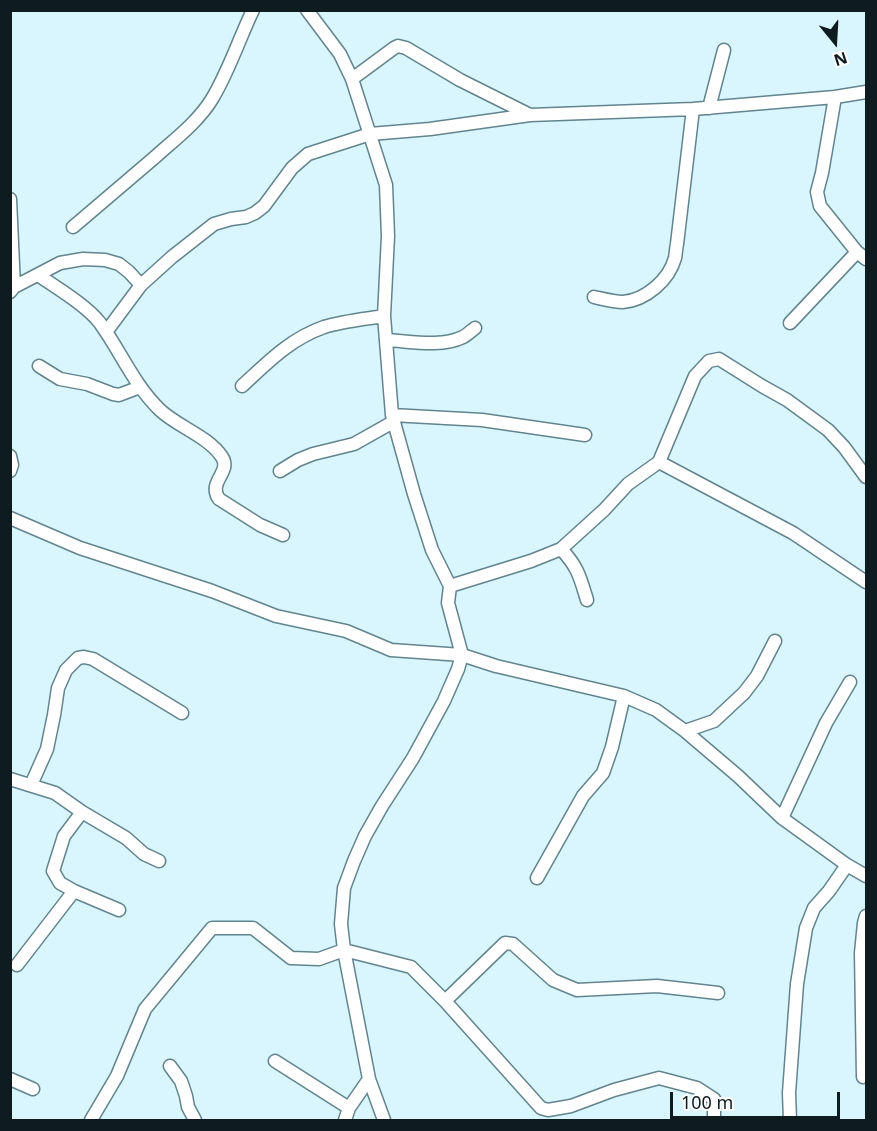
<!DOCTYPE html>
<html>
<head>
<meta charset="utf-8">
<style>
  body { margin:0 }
  #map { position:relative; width:877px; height:1131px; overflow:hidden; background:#d9f6ff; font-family:"Noto Sans",sans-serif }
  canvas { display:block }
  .frame { position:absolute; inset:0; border:12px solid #0e1b1f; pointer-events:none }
  .north { position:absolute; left:805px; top:12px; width:60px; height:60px; -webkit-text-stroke:4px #fdfdfd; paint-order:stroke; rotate:162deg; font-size:16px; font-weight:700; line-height:24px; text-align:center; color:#0e1b1f }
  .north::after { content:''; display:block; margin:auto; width:21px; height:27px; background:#0e1b1f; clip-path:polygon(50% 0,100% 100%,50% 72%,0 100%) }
  .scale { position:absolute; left:670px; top:1092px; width:170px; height:27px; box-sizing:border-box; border:3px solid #0e1b1f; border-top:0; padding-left:8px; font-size:18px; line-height:21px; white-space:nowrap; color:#0e1b1f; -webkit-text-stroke:4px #fdfdfd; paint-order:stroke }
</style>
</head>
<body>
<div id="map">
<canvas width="877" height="1131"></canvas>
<div class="frame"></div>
<div class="north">N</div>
<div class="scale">100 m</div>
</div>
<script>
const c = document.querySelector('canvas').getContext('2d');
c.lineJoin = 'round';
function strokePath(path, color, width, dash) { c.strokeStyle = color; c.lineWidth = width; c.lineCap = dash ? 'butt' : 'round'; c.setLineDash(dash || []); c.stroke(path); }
const minor = new Path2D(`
  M 307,10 L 340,54 L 352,79 L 386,185 L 388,236 L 384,316 L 392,415 L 414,494 L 432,550 L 450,586 L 448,603 L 462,655 L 458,669 L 444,701 L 413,758 L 382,806 L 365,836 L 354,861 L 344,888 L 341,924 L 344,950 L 369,1079 L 384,1120
  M 352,79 L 394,48 L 398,46 L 406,48 L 460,80 L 530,115
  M 835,97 L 822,173 L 817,192 L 820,206 L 857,252 L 866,259
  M 709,108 L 724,50
  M 10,199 L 14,287
  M 73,227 C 100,204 127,181 154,158 C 174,140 198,122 212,99 C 229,71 239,39 253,10
  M 38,275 C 57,288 87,306 100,323 C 121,352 134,385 160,410 C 178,427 208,436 222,457 C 232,472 207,482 219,499 L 260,525 L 283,535
  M 10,292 L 14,287 L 60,263 L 83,259 L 105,260 L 119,264 L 129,272 L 141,285 L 172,257 L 214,224 L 231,219 L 246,217 L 255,213 L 264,206 L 292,168 L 308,154 L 370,134 L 430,129 L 530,115 L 693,109 L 835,97 L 866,92
  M 594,297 C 603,299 614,302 623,302 C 646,300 669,280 675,258 C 676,253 676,248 677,244 L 693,109
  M 790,323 L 857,252
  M 106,332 L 141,285
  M 386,340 C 410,341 440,348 463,337 C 467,335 471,331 475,328
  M 39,366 L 60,379 L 87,384 L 113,394 L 119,395 L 140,387
  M 242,386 C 268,362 290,339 324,327 C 343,321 365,319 384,316
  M 392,415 L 482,420 L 585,435
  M 10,456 L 12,465 L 10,471
  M 659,462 L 793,533 L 866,582
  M 280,471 L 298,460 L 313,454 L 354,444 L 393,422
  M 10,518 L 80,548 L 212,591 L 276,616 L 346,631 L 391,650 L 462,655 L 496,666 L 624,696 L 656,710 L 685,731 L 738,776 L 782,818 L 847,865 L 866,876
  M 561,549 C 578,567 580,577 587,600
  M 450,586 L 531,561 L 561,549 L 604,510 L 628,484 L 659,462 L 695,376 L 709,361 L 719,359 L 762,386 L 787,400 L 828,430 L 844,447 L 866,477
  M 685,731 L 714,721 L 744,693 L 757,676 L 775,641
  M 10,779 L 55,793 L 82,812 L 126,838 L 144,854 L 159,861
  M 31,785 L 47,749 L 54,715 L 58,688 L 66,670 L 78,658 L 84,657 L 93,659 L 182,713
  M 82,812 L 64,836 L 53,871 L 60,883 L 74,891 L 119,910
  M 782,818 L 826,723 L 850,682
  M 537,878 L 583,796 L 603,773 L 612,747 L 624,696
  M 17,965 L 74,891
  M 445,1001 L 505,943 L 513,944 L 553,980 L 577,990 L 657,986 L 718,993
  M 275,1061 L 349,1108
  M 170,1066 L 181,1081 L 186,1096 L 188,1107 L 195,1120
  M 863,1077 L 861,953 L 864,923 L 866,916
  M 10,1079 L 33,1089
  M 91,1120 L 117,1076 L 145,1009 L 212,928 L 253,928 L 291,958 L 319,959 L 344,950 L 411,967 L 445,1001 L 541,1108 L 548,1110 L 571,1106 L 614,1090 L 659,1078 L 697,1088 L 714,1099 L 714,1120
  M 345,1120 L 349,1108 L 369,1079
  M 790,1120 L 789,1093 L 797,984 L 806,928 L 814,908 L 829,891 L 847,865`);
strokePath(minor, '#62848d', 15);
strokePath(minor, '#fff', 12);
</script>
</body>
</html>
